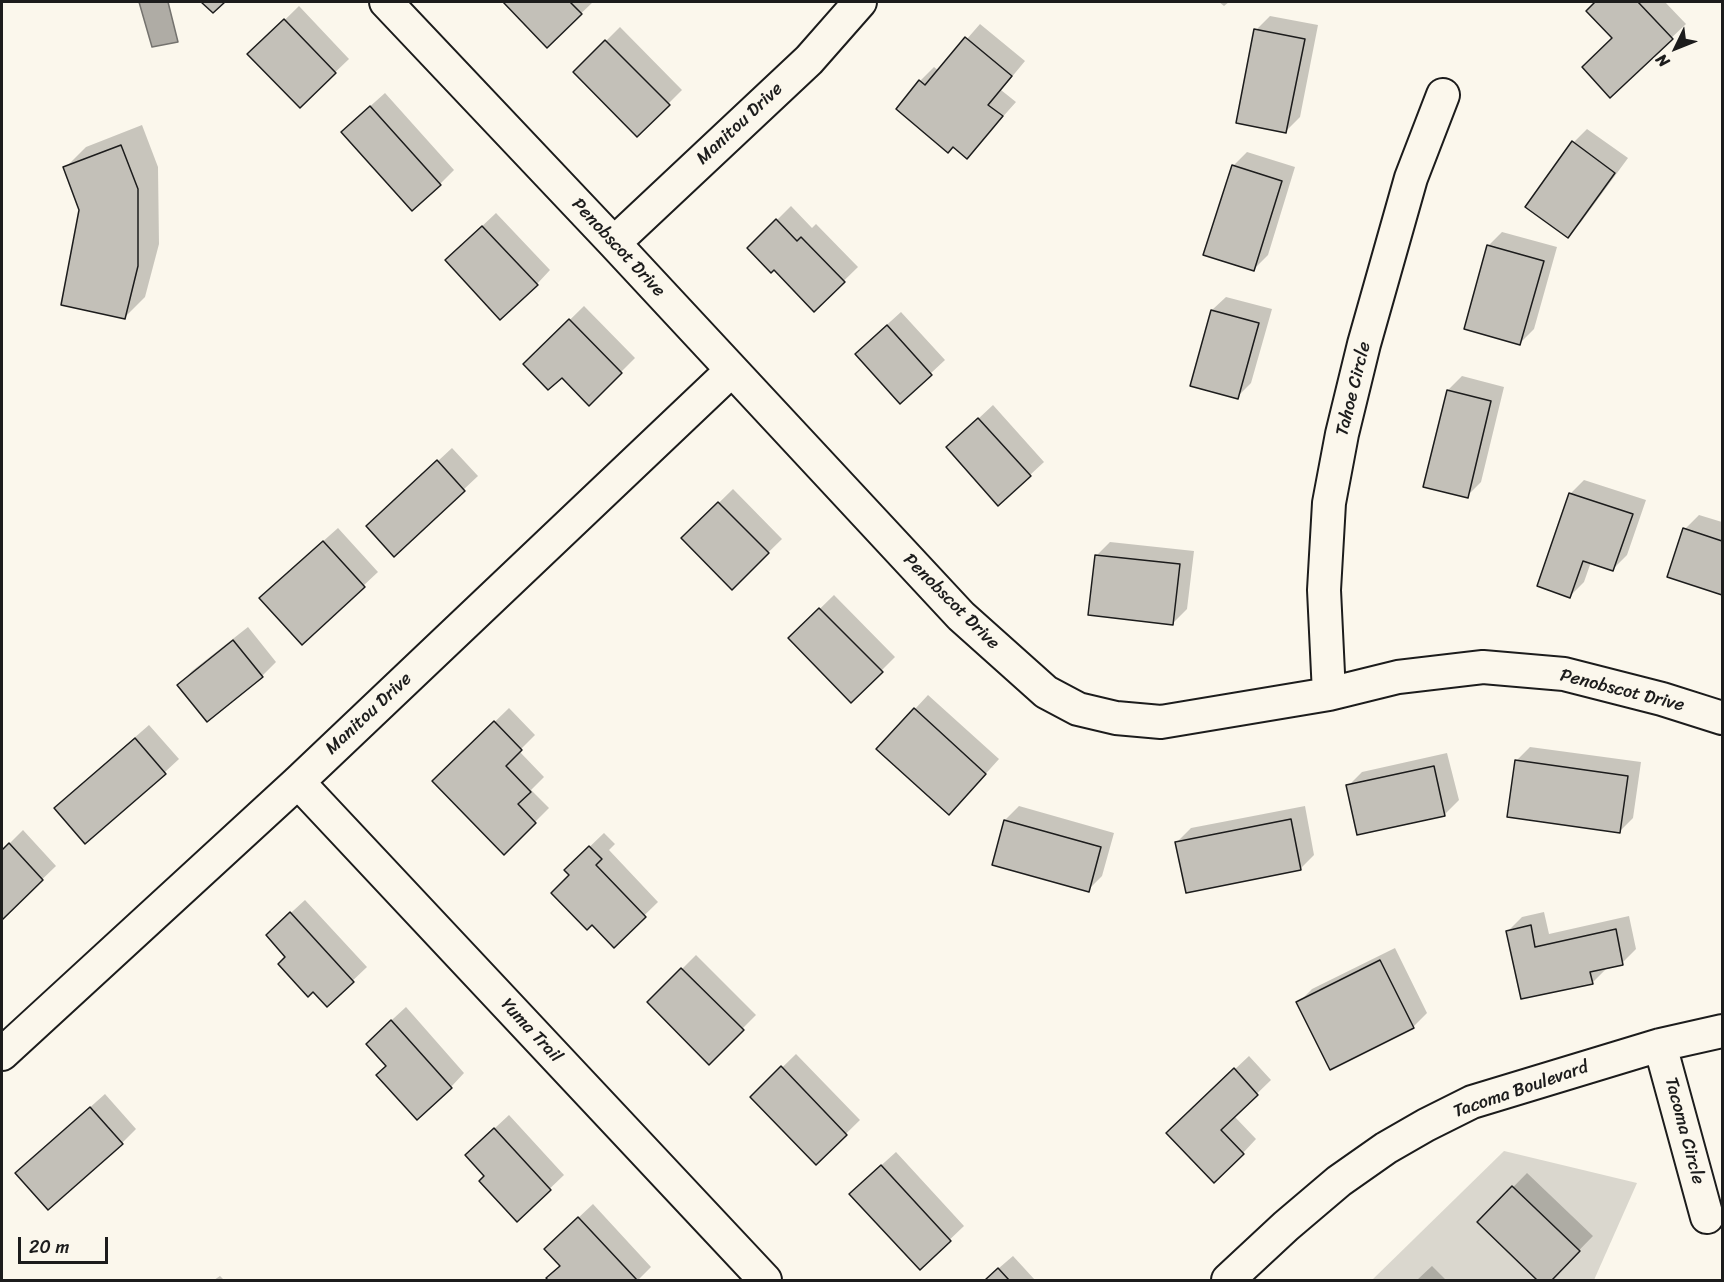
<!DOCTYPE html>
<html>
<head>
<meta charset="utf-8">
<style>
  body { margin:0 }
  #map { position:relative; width:1724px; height:1282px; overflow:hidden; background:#fbf7ec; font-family:Sriracha,sans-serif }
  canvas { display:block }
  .frame { position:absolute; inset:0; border:3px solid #1c1c1c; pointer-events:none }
  .north { position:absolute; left:1646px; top:18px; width:60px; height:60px; -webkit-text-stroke:4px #fbf7ec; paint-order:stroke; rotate:227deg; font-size:16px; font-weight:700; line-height:24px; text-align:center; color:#1c1c1c }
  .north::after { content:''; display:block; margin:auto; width:21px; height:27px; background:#1c1c1c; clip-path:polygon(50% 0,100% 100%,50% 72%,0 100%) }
  .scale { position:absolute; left:18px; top:1237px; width:90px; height:27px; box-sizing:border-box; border:3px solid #1c1c1c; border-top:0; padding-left:8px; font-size:18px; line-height:21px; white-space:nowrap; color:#1c1c1c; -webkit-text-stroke:4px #fbf7ec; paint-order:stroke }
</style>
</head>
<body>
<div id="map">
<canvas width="1724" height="1282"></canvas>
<div class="frame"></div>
<div class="north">N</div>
<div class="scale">20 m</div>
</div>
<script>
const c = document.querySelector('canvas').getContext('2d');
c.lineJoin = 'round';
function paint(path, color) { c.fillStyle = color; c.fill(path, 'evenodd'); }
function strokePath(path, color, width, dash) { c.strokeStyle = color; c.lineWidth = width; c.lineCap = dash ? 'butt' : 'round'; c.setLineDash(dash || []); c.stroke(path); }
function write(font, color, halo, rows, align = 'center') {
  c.font = font + ' Sriracha,sans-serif'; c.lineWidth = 5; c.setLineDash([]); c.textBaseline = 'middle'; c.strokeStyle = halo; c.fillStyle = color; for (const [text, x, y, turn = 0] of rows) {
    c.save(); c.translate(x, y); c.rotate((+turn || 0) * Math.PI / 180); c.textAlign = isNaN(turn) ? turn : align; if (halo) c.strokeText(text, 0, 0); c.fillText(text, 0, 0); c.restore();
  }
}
paint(new Path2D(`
  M 1504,1151 L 1637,1183 L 1594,1280 L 1372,1280 Z`), '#dad7ce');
const water = new Path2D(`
  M 139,2 L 168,2 L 178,42 L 152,47 Z`);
paint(water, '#afaca5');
strokePath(water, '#74726e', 1.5);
paint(new Path2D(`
  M 505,2 L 593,2 L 547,46 Z
  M 1219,2 L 1229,2 L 1224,6 Z
  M 1597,2 L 1665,2 L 1686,24 L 1610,96 L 1614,38 L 1588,11 Z
  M 299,6 L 349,59 L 300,106 L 250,54 Z
  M 1270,16 L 1318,25 L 1300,117 L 1286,131 L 1256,30 Z
  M 980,24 L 1025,61 L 1001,90 L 1016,102 L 967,157 L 953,145 L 920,81 L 934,67 L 939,71 Z
  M 620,27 L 682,90 L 637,135 L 575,72 Z
  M 385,93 L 454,170 L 440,184 L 357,118 Z
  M 142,125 L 158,167 L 159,244 L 145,297 L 124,318 L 65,168 L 86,147 Z
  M 1587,129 L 1628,158 L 1581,222 L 1567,236 L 1574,142 Z
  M 1247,152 L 1295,167 L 1268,255 L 1254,269 L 1233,166 Z
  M 791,206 L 812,228 L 816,224 L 858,267 L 814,310 L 774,268 L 749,248 Z
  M 496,213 L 550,270 L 537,284 L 461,246 Z
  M 1502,232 L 1557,247 L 1534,329 L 1520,343 L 1488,246 Z
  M 1226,297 L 1272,309 L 1251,383 L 1237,397 L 1212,310 Z
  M 584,306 L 635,358 L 589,404 L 562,375 L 525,364 Z
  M 901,312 L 945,360 L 900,402 L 870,340 Z
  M 1462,376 L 1504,387 L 1481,482 L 1467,496 L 1448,390 Z
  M 993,405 L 1044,462 L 1030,475 L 948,447 Z
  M 452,448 L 478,476 L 394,555 L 382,513 Z
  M 1584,480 L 1646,500 L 1627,555 L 1613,569 L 1591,562 L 1584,582 L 1570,596 L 1570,494 Z
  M 733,489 L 782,539 L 732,588 L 683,538 Z
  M 1699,515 L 1722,522 L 1722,594 L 1669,576 L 1685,529 Z
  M 338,528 L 378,572 L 302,643 L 275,584 Z
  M 1110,542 L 1194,551 L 1187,609 L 1173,623 L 1096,556 Z
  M 834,595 L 895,657 L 851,701 L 790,638 Z
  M 248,627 L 276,662 L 262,676 L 207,720 L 179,685 L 192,671 Z
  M 928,695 L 999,759 L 963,799 L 915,709 Z
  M 509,708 L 535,735 L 519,751 L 544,777 L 531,790 L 549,808 L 504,853 L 434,781 Z
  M 149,725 L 179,759 L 165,772 L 70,794 Z
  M 1530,747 L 1641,762 L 1633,818 L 1619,832 L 1516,761 Z
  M 1447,753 L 1459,800 L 1445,814 L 1348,786 L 1362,772 Z
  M 1019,806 L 1114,833 L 1102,876 L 1088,890 L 1005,820 Z
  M 1305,806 L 1314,855 L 1300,869 L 1177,842 L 1191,828 Z
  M 23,830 L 56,866 L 2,918 L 2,851 Z
  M 604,833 L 615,844 L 609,850 L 658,902 L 614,945 L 571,875 L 580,856 Z
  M 305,900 L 367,967 L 327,1005 L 287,957 L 282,921 Z
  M 1544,912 L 1549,934 L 1629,916 L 1636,949 L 1622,963 L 1606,969 L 1592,983 L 1508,931 L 1522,917 Z
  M 1395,948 L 1427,1013 L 1413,1027 L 1298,1003 L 1312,989 Z
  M 696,955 L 756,1015 L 709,1062 L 649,1002 Z
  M 406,1007 L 464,1073 L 451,1087 L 387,1066 L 381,1030 Z
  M 796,1054 L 860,1120 L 816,1163 L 752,1097 Z
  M 1249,1056 L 1271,1080 L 1234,1116 L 1256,1139 L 1243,1153 L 1182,1119 Z
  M 105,1094 L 136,1129 L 122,1143 L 31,1160 Z
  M 509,1115 L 564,1175 L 517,1220 L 486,1176 L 481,1141 Z
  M 896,1152 L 964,1226 L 920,1268 L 865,1180 Z
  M 1527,1173 L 1593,1236 L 1550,1280 L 1540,1280 L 1479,1222 Z
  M 593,1204 L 651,1267 L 638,1280 L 550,1280 L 548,1279 L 561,1266 L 560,1235 Z
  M 1013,1256 L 1035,1280 L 985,1280 Z
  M 1432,1266 L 1446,1280 L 1417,1280 Z
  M 220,1276 L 224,1280 L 214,1280 Z`), '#0003');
const building = new Path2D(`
  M 201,2 L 225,2 L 213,13 Z
  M 503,2 L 570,2 L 582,14 L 547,48 Z
  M 1595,2 L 1638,2 L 1673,39 L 1610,98 L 1582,67 L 1612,38 L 1586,11 Z
  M 284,19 L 336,73 L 300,108 L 247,54 Z
  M 1254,29 L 1305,39 L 1286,133 L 1236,123 Z
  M 965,37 L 1012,76 L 988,105 L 1003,116 L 967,159 L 953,147 L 948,153 L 896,109 L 919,80 L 925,85 Z
  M 605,40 L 670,105 L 637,137 L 573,72 Z
  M 370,106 L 441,185 L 412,211 L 341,132 Z
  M 1572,141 L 1615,173 L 1568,238 L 1525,207 Z
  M 121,145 L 138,189 L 138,266 L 125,319 L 61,305 L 79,210 L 63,167 Z
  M 1232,165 L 1282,181 L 1254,271 L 1203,255 Z
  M 776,219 L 797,241 L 801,237 L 845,282 L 814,312 L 774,270 L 771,273 L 747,248 Z
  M 482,226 L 538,285 L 500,320 L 445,260 Z
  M 1487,245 L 1544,261 L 1520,345 L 1464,329 Z
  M 1211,310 L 1259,323 L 1238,399 L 1190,386 Z
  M 569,319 L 622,373 L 589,406 L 562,378 L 548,390 L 523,364 Z
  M 887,325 L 932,375 L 900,404 L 855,354 Z
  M 1447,390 L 1491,401 L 1468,498 L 1423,487 Z
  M 978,418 L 1031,476 L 998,506 L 946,447 Z
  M 437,460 L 465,491 L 394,557 L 366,526 Z
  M 1569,493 L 1633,514 L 1613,571 L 1583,561 L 1570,598 L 1537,586 Z
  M 718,502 L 769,553 L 732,590 L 681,538 Z
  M 1683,528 L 1722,541 L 1722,595 L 1667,577 Z
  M 323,541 L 365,587 L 302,645 L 259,598 Z
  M 1095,555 L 1180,564 L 1173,625 L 1088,615 Z
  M 819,608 L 883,672 L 851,703 L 788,638 Z
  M 233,640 L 263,677 L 207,722 L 177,685 Z
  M 914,708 L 986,774 L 949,815 L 876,749 Z
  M 494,721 L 522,750 L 506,766 L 531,792 L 518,804 L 536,823 L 504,855 L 432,781 Z
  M 135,738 L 166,774 L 85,844 L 54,808 Z
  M 1515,760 L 1628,776 L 1620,833 L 1507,817 Z
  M 1434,766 L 1445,816 L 1357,835 L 1346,785 Z
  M 1291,819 L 1301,870 L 1186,893 L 1175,842 Z
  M 1004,820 L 1101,847 L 1089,892 L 992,865 Z
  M 9,843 L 43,880 L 2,920 L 2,850 Z
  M 589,846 L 602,859 L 596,865 L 646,917 L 614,948 L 592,925 L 587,930 L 551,893 L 569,875 L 564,870 Z
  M 290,912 L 354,982 L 327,1007 L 313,992 L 308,997 L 278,964 L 285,957 L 266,935 Z
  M 1531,925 L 1535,947 L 1616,929 L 1623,965 L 1590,972 L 1593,984 L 1521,999 L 1506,931 Z
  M 1380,960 L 1414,1028 L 1330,1070 L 1296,1002 Z
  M 681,968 L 744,1030 L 709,1065 L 647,1002 Z
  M 391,1020 L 452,1088 L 417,1120 L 376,1075 L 386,1066 L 366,1044 Z
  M 781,1066 L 847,1135 L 816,1165 L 750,1097 Z
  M 1234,1068 L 1258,1095 L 1221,1130 L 1244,1154 L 1214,1183 L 1166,1133 Z
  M 90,1107 L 123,1144 L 48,1210 L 15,1173 Z
  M 494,1128 L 551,1190 L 517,1222 L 479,1181 L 484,1176 L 465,1155 Z
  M 881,1165 L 951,1241 L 920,1270 L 849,1194 Z
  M 1512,1186 L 1580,1251 L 1552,1280 L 1537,1280 L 1477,1222 Z
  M 578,1217 L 637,1280 L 548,1280 L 546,1278 L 560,1266 L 544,1249 Z
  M 998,1268 L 1009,1280 L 985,1280 Z`);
paint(building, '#c3c0b8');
strokePath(building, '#1c1c1c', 1.5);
const minor = new Path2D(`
  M 386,2 L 614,243 L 961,616 L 1046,692 L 1078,709 L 1116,718 L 1161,722 L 1329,694 L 1398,677 L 1483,667 L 1564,674 L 1662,699 L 1722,718
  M 614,243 L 809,60 L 860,2
  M 1329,694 L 1324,590 L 1329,503 L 1342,434 L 1364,344 L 1411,178 L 1443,95
  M 298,782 L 765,1280
  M 1660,1045 L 1707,1217
  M 2,1054 L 298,782 L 732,370
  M 1228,1280 L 1286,1226 L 1339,1181 L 1386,1148 L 1426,1125 L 1472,1102 L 1660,1045 L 1722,1031`);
strokePath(minor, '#1c1c1c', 36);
strokePath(minor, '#fbf7ec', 32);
write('18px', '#1c1c1c', '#fbf7ec', [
  ["Manitou Drive",740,124,-43],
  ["Penobscot Drive",618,248,47],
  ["Tahoe Circle",1354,389,-76],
  ["Penobscot Drive",951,602,45],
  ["Penobscot Drive",1622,691,14],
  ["Manitou Drive",369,714,-43],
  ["Yuma Trail",531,1031,47],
  ["Tacoma Boulevard",1521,1090,-19],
  ["Tacoma Circle",1684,1131,75]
]);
</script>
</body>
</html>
